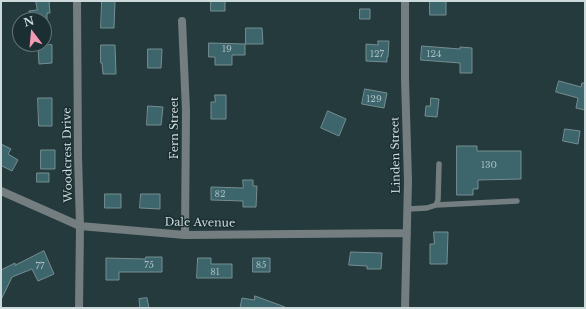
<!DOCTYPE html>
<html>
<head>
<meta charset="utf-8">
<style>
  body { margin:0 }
  #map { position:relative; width:586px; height:309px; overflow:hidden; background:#253a3d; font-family:"Libre Baskerville",serif }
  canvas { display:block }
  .frame { position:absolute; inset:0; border:2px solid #cddadc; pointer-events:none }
  .north { position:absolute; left:12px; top:12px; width:40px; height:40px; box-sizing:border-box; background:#1b2f33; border:1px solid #627377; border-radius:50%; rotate:344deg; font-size:11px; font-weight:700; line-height:16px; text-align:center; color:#cddadc }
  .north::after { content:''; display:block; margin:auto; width:14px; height:18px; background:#f09ab4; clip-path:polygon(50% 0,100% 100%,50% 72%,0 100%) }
</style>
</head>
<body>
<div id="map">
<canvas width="586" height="309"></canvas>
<div class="frame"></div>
<div class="north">N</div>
</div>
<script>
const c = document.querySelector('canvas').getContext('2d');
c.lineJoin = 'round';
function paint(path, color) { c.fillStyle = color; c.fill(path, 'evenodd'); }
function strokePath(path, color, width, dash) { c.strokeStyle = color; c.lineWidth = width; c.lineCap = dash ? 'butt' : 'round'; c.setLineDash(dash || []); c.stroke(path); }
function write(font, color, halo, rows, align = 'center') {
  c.font = font + ' "Libre Baskerville",serif'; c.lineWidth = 3; c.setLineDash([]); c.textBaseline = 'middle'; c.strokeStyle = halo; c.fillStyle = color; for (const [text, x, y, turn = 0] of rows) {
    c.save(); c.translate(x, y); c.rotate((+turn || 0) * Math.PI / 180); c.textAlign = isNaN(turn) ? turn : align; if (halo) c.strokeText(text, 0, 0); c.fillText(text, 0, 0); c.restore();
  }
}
const building = new Path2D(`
  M 36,1 L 49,1 L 50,13 L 47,13 L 47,20 L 29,20 L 29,11 L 37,10 Z
  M 102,1 L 115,1 L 114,28 L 101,28 Z
  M 211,1 L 225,1 L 225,11 L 211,11 Z
  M 430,1 L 446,1 L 446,15 L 430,15 Z
  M 360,9 L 370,9 L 370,19 L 360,19 Z
  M 246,28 L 262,28 L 263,44 L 246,44 Z
  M 378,41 L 389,41 L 388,57 L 387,57 L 387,62 L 366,61 L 366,44 L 378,45 Z
  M 209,43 L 245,44 L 245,55 L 232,55 L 232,65 L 215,65 L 215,57 L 209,57 Z
  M 52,45 L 52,63 L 39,64 L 38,46 Z
  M 101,45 L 115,45 L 116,74 L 103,74 L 102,63 L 101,63 Z
  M 422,46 L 460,49 L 460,47 L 472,48 L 472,73 L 460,73 L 460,63 L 421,60 Z
  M 148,49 L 162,49 L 161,68 L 148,68 Z
  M 559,81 L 581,87 L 582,83 L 585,83 L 585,110 L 576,108 L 578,98 L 556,92 Z
  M 365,89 L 387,93 L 384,108 L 362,104 Z
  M 215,95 L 226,95 L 226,119 L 211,119 L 211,102 L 215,102 Z
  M 38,98 L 52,98 L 52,126 L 39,126 Z
  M 431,98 L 439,99 L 437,117 L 425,116 L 426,106 L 430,106 Z
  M 148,106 L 163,107 L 161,125 L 147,125 Z
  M 328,111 L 346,119 L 339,136 L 321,128 Z
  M 565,129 L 580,131 L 578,144 L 563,141 Z
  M 1,144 L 11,149 L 8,154 L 18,160 L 12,171 L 2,166 L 1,167 Z
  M 457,146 L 477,146 L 477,151 L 521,151 L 521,179 L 478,180 L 478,189 L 473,189 L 473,195 L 457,195 Z
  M 41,150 L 55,150 L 55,169 L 41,169 Z
  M 37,173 L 49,173 L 49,182 L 37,182 Z
  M 243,180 L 253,180 L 253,186 L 257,186 L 256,207 L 243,207 L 243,201 L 211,200 L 211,187 L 243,188 Z
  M 105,194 L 121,194 L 121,208 L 105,208 Z
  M 141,194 L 160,194 L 160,209 L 140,208 Z
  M 434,232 L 448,232 L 447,264 L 430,264 L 430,244 L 434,244 Z
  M 44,251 L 54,274 L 38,281 L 32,269 L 12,277 L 1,300 L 1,270 L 15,263 L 15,265 Z
  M 351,252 L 382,253 L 381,269 L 367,269 L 367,266 L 349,265 Z
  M 146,257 L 162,257 L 162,272 L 119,272 L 119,280 L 106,280 L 106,258 L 145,259 Z
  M 198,258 L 211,258 L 211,264 L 232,264 L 232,278 L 197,278 Z
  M 253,258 L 270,258 L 270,272 L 253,272 Z
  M 255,296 L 285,307 L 285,308 L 240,308 L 242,298 L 254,300 Z
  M 147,298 L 149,308 L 140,308 L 139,299 Z`);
paint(building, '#3c666c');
strokePath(building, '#778e92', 1);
strokePath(new Path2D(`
  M 436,205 L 517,201
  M 407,209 L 427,208 L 436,205 L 438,200 L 439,164`), '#747e80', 5.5);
strokePath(new Path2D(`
  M 77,1 L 78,156 L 80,226 L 79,308
  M 405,1 L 405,79 L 408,181 L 405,308
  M 182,21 L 186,110 L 185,235
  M 1,191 L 80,226 L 185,235 L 407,233`), '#747e80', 8);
write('9px', '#a9bdc0', null, [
  ["19",227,49],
  ["127",377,54],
  ["124",434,54],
  ["129",374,99],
  ["130",489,165],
  ["82",220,194],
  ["75",149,265],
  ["85",261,265],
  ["77",40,266],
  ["81",215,272]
]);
write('11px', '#cddadc', '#1b2f33', [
  ["Fern Street",175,128,-90],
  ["Woodcrest Drive",68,155,-91],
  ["Linden Street",396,155,-91],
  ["Dale Avenue",200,223,1]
]);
</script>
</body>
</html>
